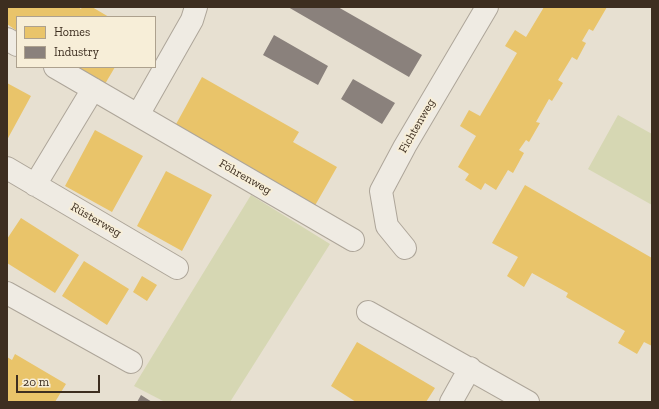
<!DOCTYPE html>
<html>
<head>
<meta charset="utf-8">
<style>
  body { margin:0 }
  #map { position:relative; width:659px; height:409px; overflow:hidden; background:#e7e0d1; font-family:"Zilla Slab",serif }
  canvas { display:block }
  .frame { position:absolute; inset:0; border:8px solid #3d2e20; pointer-events:none }
  .legend { position:absolute; left:16px; top:16px; width:140px; height:52px; box-sizing:border-box; background:#f7eed8; border:1px solid #ada18e; margin:0; padding:5px 7px; list-style:none; font-size:12px; color:#3d2e20 }
  .legend li { display:flex; align-items:center; gap:8px; height:20px }
  .legend b { width:20px; border:1px solid #ada18e }
  .scale { position:absolute; left:16px; top:375px; width:84px; height:18px; box-sizing:border-box; border:2px solid #3d2e20; border-top:0; padding-left:5px; font-size:12px; line-height:14px; white-space:nowrap; color:#3d2e20; -webkit-text-stroke:3px #f7eed8; paint-order:stroke }
</style>
</head>
<body>
<div id="map">
<canvas width="659" height="409"></canvas>
<div class="frame"></div>
<ul class="legend">
<li><b style="height:11px;background:#e9c46a"></b>Homes</li>
<li><b style="height:11px;background:#8a817c"></b>Industry</li>
</ul>
<div class="scale">20 m</div>
</div>
<script>
const c = document.querySelector('canvas').getContext('2d');
c.lineJoin = 'round';
function paint(path, color) { c.fillStyle = color; c.fill(path, 'evenodd'); }
function strokePath(path, color, width, dash) { c.strokeStyle = color; c.lineWidth = width; c.lineCap = dash ? 'butt' : 'round'; c.setLineDash(dash || []); c.stroke(path); }
function write(font, color, halo, rows, align = 'center') {
  c.font = font + ' "Zilla Slab",serif'; c.lineWidth = 4; c.setLineDash([]); c.textBaseline = 'middle'; c.strokeStyle = halo; c.fillStyle = color; for (const [text, x, y, turn = 0] of rows) {
    c.save(); c.translate(x, y); c.rotate((+turn || 0) * Math.PI / 180); c.textAlign = isNaN(turn) ? turn : align; if (halo) c.strokeText(text, 0, 0); c.fillText(text, 0, 0); c.restore();
  }
}
paint(new Path2D(`
  M 618,115 L 652,134 L 652,205 L 588,169 Z
  M 251,195 L 330,244 L 230,402 L 165,402 L 134,386 Z`), '#d6d7b3');
paint(new Path2D(`
  M 7,7 L 78,7 L 81,9 L 82,7 L 92,7 L 109,17 L 17,17 L 17,31 L 7,24 Z
  M 544,7 L 607,7 L 593,31 L 589,29 L 582,41 L 586,43 L 577,60 L 572,57 L 558,80 L 563,83 L 552,101 L 549,99 L 536,122 L 540,123 L 529,142 L 526,140 L 519,150 L 524,153 L 513,173 L 508,170 L 496,190 L 485,183 L 481,190 L 465,180 L 469,174 L 458,167 L 476,136 L 460,126 L 469,110 L 480,116 L 517,53 L 505,46 L 515,30 L 526,37 Z
  M 76,67 L 115,67 L 105,84 Z
  M 202,77 L 299,132 L 293,142 L 337,167 L 313,209 L 175,126 Z
  M 7,83 L 31,96 L 7,140 Z
  M 95,130 L 143,156 L 112,212 L 65,186 Z
  M 166,171 L 212,195 L 182,251 L 137,226 Z
  M 525,185 L 652,258 L 652,346 L 644,342 L 637,354 L 618,343 L 625,331 L 566,297 L 568,293 L 532,273 L 524,287 L 507,276 L 518,257 L 492,243 Z
  M 21,218 L 79,255 L 55,293 L 7,263 L 7,239 Z
  M 84,261 L 129,289 L 107,325 L 62,296 Z
  M 142,276 L 157,285 L 147,301 L 133,292 Z
  M 357,342 L 435,388 L 426,402 L 356,402 L 331,386 Z
  M 15,354 L 66,384 L 55,402 L 7,402 L 7,357 L 12,360 Z`), '#e9c46a');
paint(new Path2D(`
  M 288,7 L 338,7 L 422,55 L 409,77 Z
  M 274,35 L 328,66 L 318,85 L 263,55 Z
  M 353,79 L 395,103 L 382,124 L 341,99 Z
  M 141,395 L 152,402 L 137,402 Z`), '#8a817c');
const minor = new Path2D(`
  M 7,39 L 17,45
  M 55,67 L 353,240
  M 138,115 L 192,20 L 196,7
  M 7,168 L 177,268
  M 35,185 L 93,89
  M 405,248 L 387,226 L 381,191 L 405,146 L 487,7
  M 7,293 L 131,362
  M 368,312 L 528,402
  M 451,402 L 470,368`);
strokePath(minor, '#ada599', 24);
strokePath(minor, '#efebe3', 22);
write('12px', '#3d2e20', '#f7eed8', [
  ["Fichtenweg",417,126,-60],
  ["Föhrenweg",245,177,30],
  ["Rüsterweg",96,220,30]
]);
</script>
</body>
</html>
